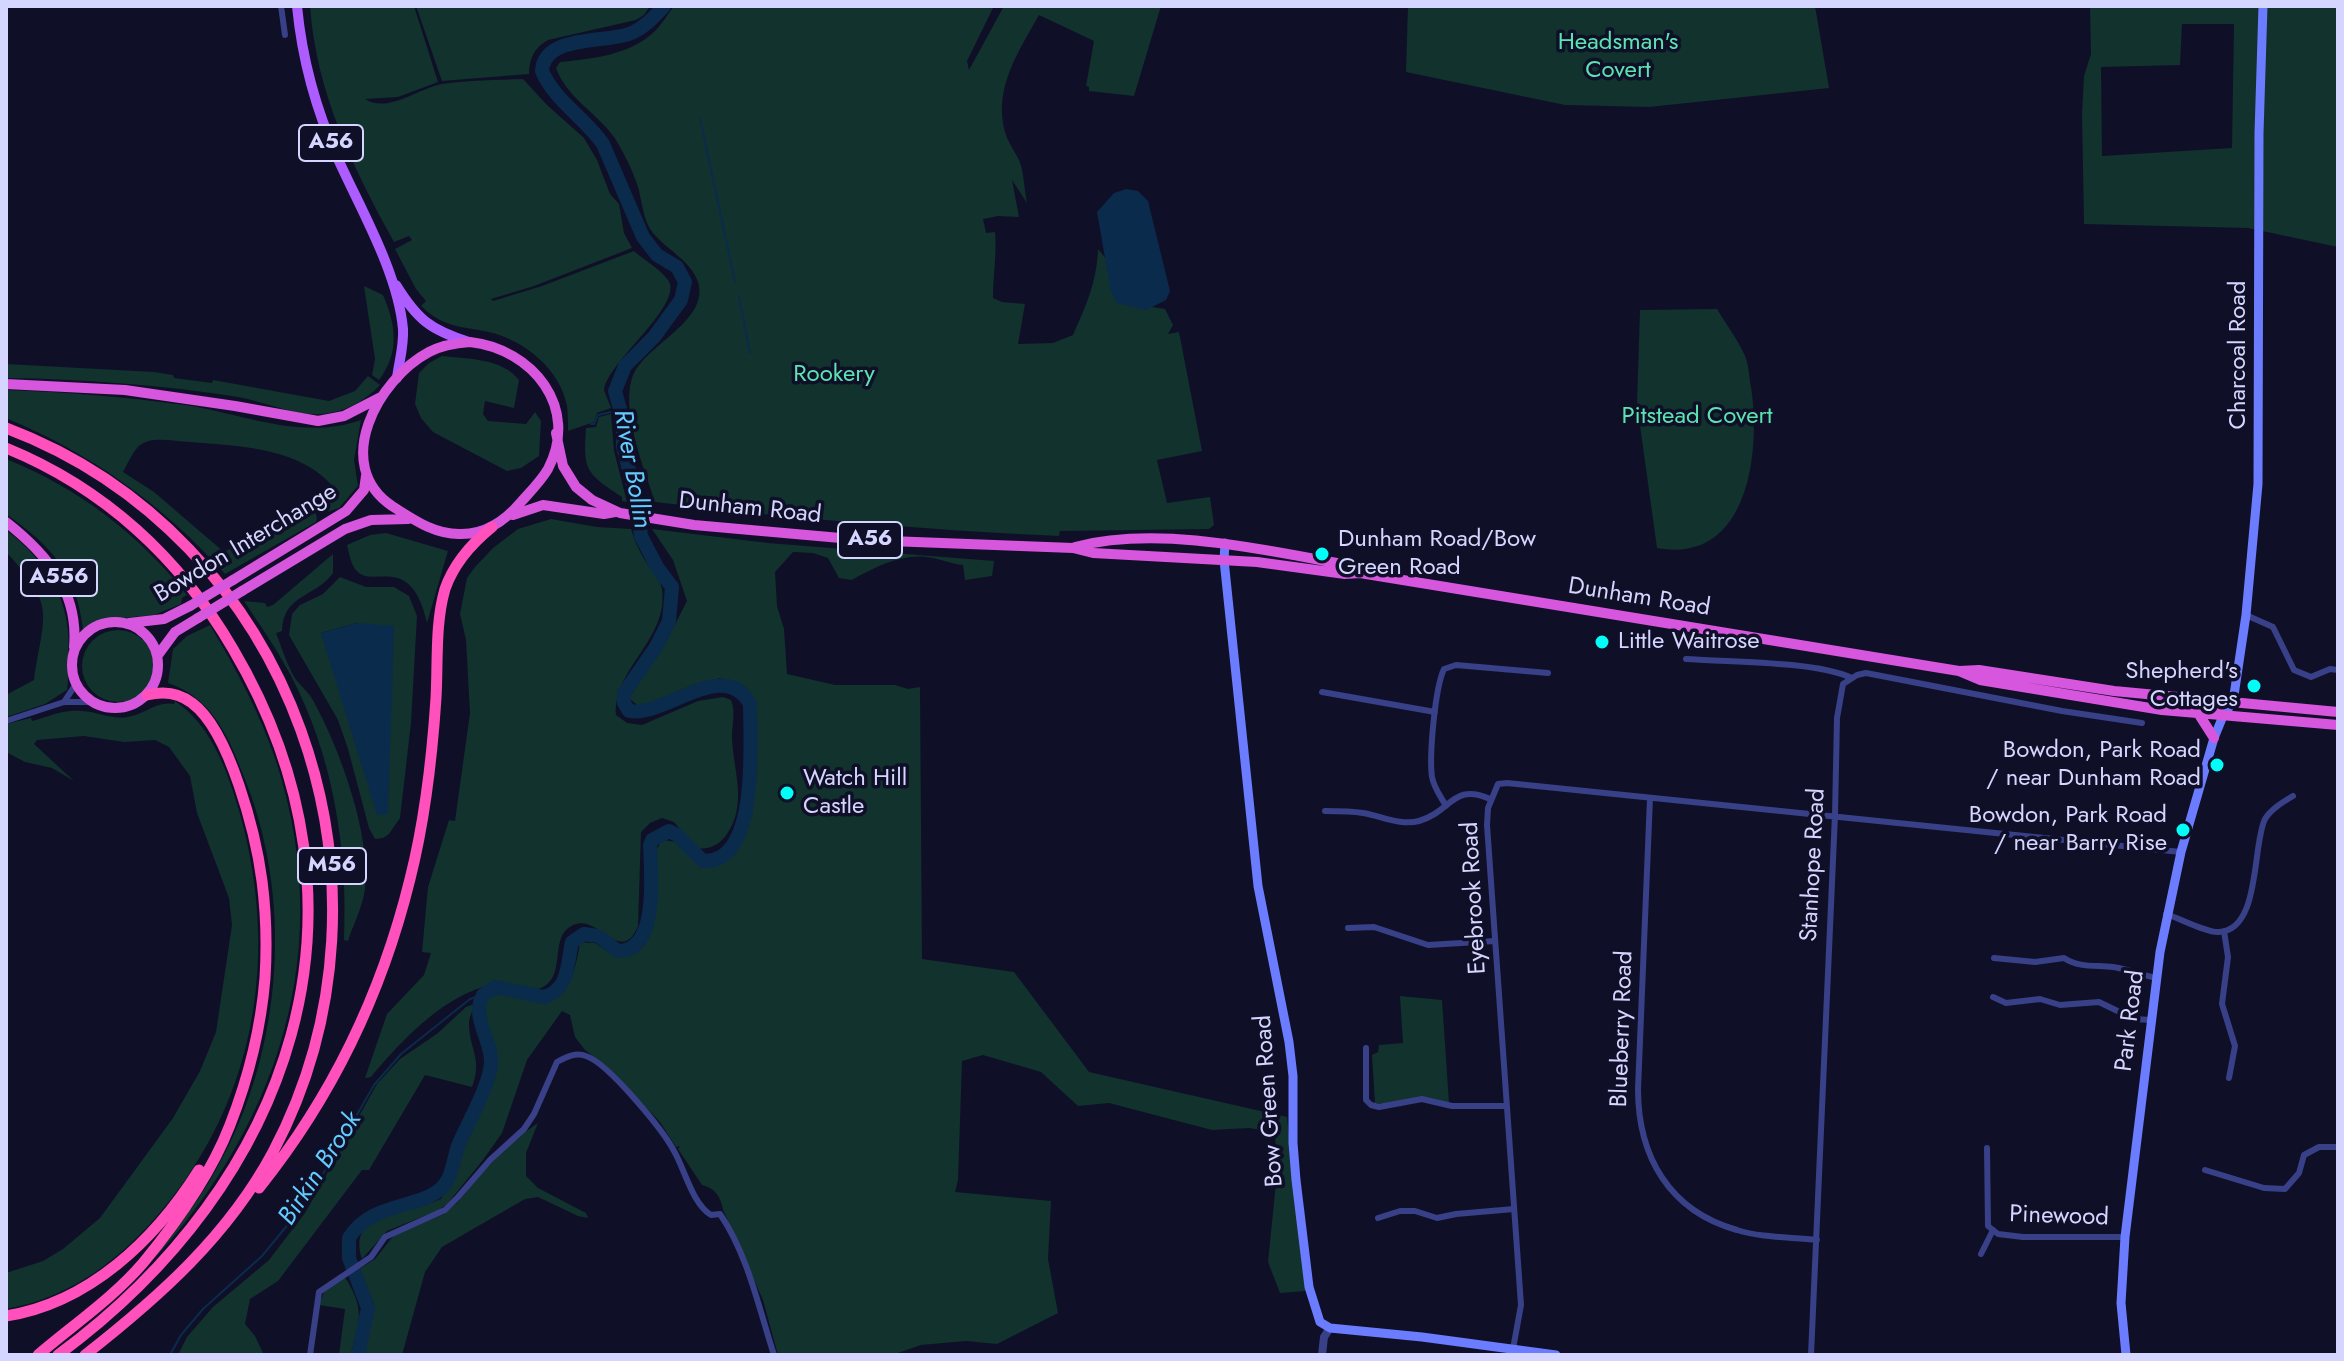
<!DOCTYPE html>
<html>
<head>
<meta charset="utf-8">
<style>
  body { margin:0 }
  #map { position:relative; width:2344px; height:1361px; overflow:hidden; background:#100f28; font-family:Jost,sans-serif }
  canvas { display:block }
  .frame { position:absolute; inset:0; border:8px solid #d5d6ff; pointer-events:none }
</style>
</head>
<body>
<div id="map">
<canvas width="2344" height="1361"></canvas>
<div class="frame"></div>
</div>
<script>
const c = document.querySelector('canvas').getContext('2d');
c.lineJoin = 'round';
function paint(path, color) { c.fillStyle = color; c.fill(path, 'evenodd'); }
function strokePath(path, color, width, dash) { c.strokeStyle = color; c.lineWidth = width; c.lineCap = dash ? 'butt' : 'round'; c.setLineDash(dash || []); c.stroke(path); }
function write(font, color, halo, rows, align = 'center') {
  c.font = font + ' Jost,sans-serif'; c.lineWidth = 7; c.setLineDash([]); c.textBaseline = 'middle'; c.strokeStyle = halo; c.fillStyle = color; for (const [text, x, y, turn = 0] of rows) {
    c.save(); c.translate(x, y); c.rotate((+turn || 0) * Math.PI / 180); c.textAlign = isNaN(turn) ? turn : align; if (halo) c.strokeText(text, 0, 0); c.fillText(text, 0, 0); c.restore();
  }
}
paint(new Path2D(`
  M 310,6 L 414,6 L 438,82 L 398,97 L 365,99 C 387,114 419,88 442,84 C 468,80 496,80 523,79 L 547,105 L 584,138 L 597,160 L 610,194 L 619,204 L 624,233 L 632,248 L 534,286 L 491,299 L 493,301 L 542,286 L 634,251 C 644,260 660,269 668,280 C 685,304 608,361 604,390 L 611,408 L 597,413 L 594,422 L 568,431 C 568,423 568,414 567,406 C 560,369 524,340 489,332 C 460,326 444,328 421,306 L 426,301 L 416,289 L 395,249 L 412,240 L 409,236 L 394,242 C 353,168 316,92 310,6 Z
  M 416,6 L 650,6 L 644,15 L 636,20 L 548,40 C 533,49 530,58 529,74 L 442,81 Z
  M 674,6 L 994,6 L 967,61 L 969,70 L 1004,6 L 1161,6 L 1134,96 L 1089,91 L 1089,87 L 1086,86 L 1094,41 L 1039,15 C 1019,51 993,88 1005,132 C 1008,142 1014,150 1019,160 C 1024,172 1024,189 1027,203 L 1012,180 L 1019,217 L 998,216 L 983,219 L 986,233 L 995,232 C 997,254 993,275 993,298 L 1002,302 L 1025,304 L 1018,344 L 1053,343 L 1073,335 C 1086,306 1097,281 1098,249 L 1113,267 L 1134,304 L 1165,309 L 1173,325 L 1168,334 L 1179,332 L 1202,451 L 1157,460 L 1167,503 L 1210,497 L 1214,525 L 1209,529 L 1060,531 L 1059,536 C 924,530 789,518 655,502 C 644,468 621,413 632,378 C 643,345 710,322 698,282 C 691,261 666,249 653,233 C 643,221 642,201 638,187 C 633,171 623,151 614,137 C 596,112 567,98 556,68 L 560,62 C 591,59 631,55 655,31 C 662,24 668,14 674,6 Z
  M 1408,6 L 1815,6 L 1829,88 L 1649,107 L 1565,105 L 1406,72 Z
  M 2090,6 L 2338,6 L 2338,247 L 2248,228 L 2084,224 L 2082,114 L 2084,76 L 2091,54 ZM 2182,24 L 2234,24 L 2232,148 L 2102,156 L 2101,67 L 2180,65 Z
  M 364,286 L 383,295 C 396,325 400,352 379,380 L 372,375 L 375,359 Z
  M 1717,309 C 1726,324 1738,340 1745,356 C 1749,365 1749,377 1751,387 C 1761,451 1749,565 1657,548 L 1637,404 L 1640,310 Z
  M 442,356 C 468,359 502,358 519,380 L 514,408 L 485,401 L 483,414 L 488,421 L 526,424 L 535,412 L 541,421 L 539,456 L 521,468 L 507,471 L 433,432 L 421,418 L 415,404 L 419,373 L 429,363 Z
  M 6,364 L 154,372 L 173,375 L 174,378 L 212,383 L 213,380 L 329,401 L 355,391 L 368,376 L 380,385 C 365,401 345,412 322,414 C 294,416 266,402 238,397 C 162,385 83,379 6,378 Z
  M 6,390 C 66,392 125,397 185,405 C 244,414 302,441 361,420 L 354,460 L 358,486 L 339,508 L 327,512 L 321,502 L 325,504 L 337,492 C 305,447 239,446 189,442 C 174,441 152,436 140,445 C 133,451 127,465 123,472 L 154,492 L 224,552 L 274,525 L 310,512 L 313,503 L 317,518 L 316,522 L 225,574 C 163,505 92,454 6,418 Z
  M 611,414 L 614,451 L 627,502 L 622,501 L 622,497 C 586,473 583,471 586,428 L 596,427 L 599,417 Z
  M 6,459 C 77,487 140,535 187,595 L 182,598 L 181,604 L 154,615 L 101,620 L 83,630 C 77,573 51,546 6,514 Z
  M 551,519 L 597,527 L 631,529 C 634,539 638,548 643,557 C 649,568 660,577 662,589 C 669,639 613,668 616,715 L 627,723 L 642,725 L 698,701 L 723,697 L 731,700 C 736,712 732,724 732,737 C 733,770 748,804 727,834 C 719,845 710,850 696,848 L 674,822 L 662,818 L 650,823 L 641,832 L 638,926 C 621,967 599,913 573,925 C 548,937 567,974 543,987 C 529,995 516,983 502,984 C 452,986 401,1041 371,1077 L 365,1078 L 387,1014 L 424,975 L 431,953 L 422,952 L 428,887 L 449,820 L 455,821 L 470,713 L 466,640 L 460,614 L 467,578 L 475,567 L 493,548 L 518,529 Z
  M 652,529 L 768,543 L 994,561 L 992,576 L 965,580 L 963,565 C 951,564 938,558 926,557 C 901,554 873,568 852,580 L 839,578 L 828,558 L 813,553 L 793,552 L 775,572 L 777,606 L 784,629 L 787,674 L 835,685 L 895,685 L 908,689 L 920,687 L 922,959 L 1014,972 L 1089,1072 L 1287,1117 L 1306,1291 L 1280,1293 L 1268,1262 L 1277,1173 L 1275,1132 L 1249,1128 L 1212,1130 L 1109,1103 L 1078,1106 L 1041,1072 L 983,1055 L 962,1061 L 958,1180 L 955,1192 L 1051,1201 L 1048,1259 L 1058,1313 L 997,1344 L 966,1341 L 921,1345 L 892,1355 L 778,1355 L 763,1300 L 723,1210 C 721,1197 715,1188 702,1185 L 678,1149 L 680,1146 L 676,1147 L 660,1122 L 605,1065 L 585,1050 L 575,1037 L 570,1015 L 562,1011 L 527,1060 L 502,1133 L 483,1160 L 448,1203 L 439,1210 L 387,1231 L 362,1259 C 346,1208 411,1213 441,1199 L 454,1178 L 458,1155 L 495,1064 L 484,1024 L 482,1008 L 486,996 C 508,989 521,1002 542,1002 C 570,1003 577,962 580,942 L 595,943 L 616,957 L 645,945 L 648,864 L 662,840 L 678,842 L 704,865 L 744,832 L 753,734 L 750,696 L 720,678 L 639,707 L 629,698 L 667,640 L 687,601 L 673,560 Z
  M 6,530 C 49,563 73,603 68,659 C 67,669 69,679 67,690 L 45,704 L 6,717 L 6,695 L 34,680 C 44,612 57,607 6,552 Z
  M 386,533 L 448,551 L 427,623 C 410,549 372,592 355,569 C 351,564 349,553 347,545 L 370,535 Z
  M 333,554 L 333,573 C 315,598 283,594 282,631 L 276,633 C 281,646 286,661 292,673 C 297,684 309,691 314,702 C 340,750 371,834 365,889 C 363,906 353,925 348,941 L 344,940 C 348,848 333,755 290,674 C 276,648 260,625 244,601 L 265,603 L 267,607 L 273,605 Z
  M 340,577 L 366,587 L 394,587 L 409,596 L 417,616 L 411,723 L 400,818 L 389,834 L 383,838 L 375,839 L 369,828 L 348,749 L 338,720 L 289,635 L 292,614 L 300,605 L 323,594 ZM 357,623 L 388,771 L 388,814 L 321,633 Z
  M 210,625 C 236,669 260,713 276,761 C 342,964 268,1152 120,1294 C 152,1256 188,1219 213,1175 C 281,1060 295,907 246,782 C 229,738 214,699 168,683 L 173,649 L 187,636 Z
  M82 666a36 36 0 1 1 72 0a36 36 0 1 1-72 0Z
  M 175,701 C 212,726 228,772 240,814 C 281,961 254,1111 149,1225 C 110,1267 64,1299 6,1309 L 6,1273 L 43,1261 L 63,1249 L 100,1218 L 173,1118 L 200,1071 L 216,1032 L 232,925 L 229,898 L 197,813 L 190,776 L 169,747 L 155,740 L 124,742 L 84,736 L 37,740 L 34,744 L 74,781 L 52,768 L 25,762 L 6,752 L 6,724 L 31,718 L 32,721 C 49,716 65,709 82,711 C 100,712 113,721 132,716 C 148,712 157,701 174,704 Z
  M 1400,996 L 1442,1000 L 1449,1103 L 1426,1097 L 1382,1104 L 1375,1103 L 1372,1055 L 1378,1052 L 1379,1045 L 1403,1043 Z
  M 474,1004 C 473,1010 469,1018 469,1023 C 469,1049 483,1059 472,1087 L 425,1075 L 369,1170 L 362,1170 L 278,1281 L 250,1299 L 245,1324 L 255,1336 L 264,1355 L 178,1355 L 187,1337 L 213,1307 L 269,1260 L 305,1213 L 377,1084 L 400,1059 L 438,1033 L 466,1007 Z
  M 538,1123 L 526,1153 L 526,1176 L 538,1188 L 586,1213 L 588,1218 L 578,1216 L 538,1197 L 525,1199 L 442,1247 L 425,1272 L 402,1355 L 364,1355 L 374,1304 L 359,1269 L 375,1259 L 394,1235 L 444,1214 L 457,1203 L 487,1167 L 518,1137 Z
  M 345,1277 C 366,1311 359,1319 351,1355 L 339,1355 L 345,1309 L 319,1305 L 324,1292 Z`), '#11322d');
paint(new Path2D(`
  M 1126,189 L 1138,191 L 1148,201 L 1170,291 L 1166,300 L 1146,310 L 1117,303 L 1111,292 L 1097,212 L 1114,193 Z
  M 357,623 L 394,626 L 388,814 L 377,815 L 321,633 Z`), '#0a2b4b');
strokePath(new Path2D(`
  M 700,118 L 735,282
  M 739,297 L 750,353
  M 591,424 L 594,424 L 598,415 L 620,410
  M 170,1355 L 181,1335 L 203,1309 L 262,1256 L 308,1200 L 374,1085 L 401,1054 L 470,999 L 483,995`), '#0a2b4b', 2);
strokePath(new Path2D(`
  M 358,1355 L 368,1308 L 349,1258 L 349,1238 C 373,1198 430,1211 447,1181 C 453,1171 454,1157 458,1146 C 467,1124 492,1082 491,1060 C 490,1037 471,1017 483,995 L 495,987 L 544,997 C 570,989 567,963 572,942 L 584,934 L 598,936 L 618,951 C 659,952 651,873 650,845 L 652,840 L 669,831 L 677,835 L 703,861 C 760,864 750,740 750,704 C 724,656 664,718 629,711 L 624,703 L 624,693 L 656,647 L 669,621 L 672,587 L 657,567 L 641,536 L 636,497 L 623,446 L 623,420 L 615,391 L 625,366 L 654,337 L 681,300 L 685,282 L 677,267 L 657,255 L 643,237 L 603,144 C 585,118 554,100 542,71 C 544,35 604,43 629,34 C 643,29 654,17 664,6`), '#0a2b4b', 14);
strokePath(new Path2D(`
  M 281,6 L 285,35
  M 2246,615 L 2273,627 L 2294,670 L 2311,677 L 2330,669 L 2338,670
  M 1686,659 C 1729,662 1815,661 1852,678
  M 1322,692 L 1435,712
  M 64,702 L 76,684
  M 6,721 L 64,702 L 93,702
  M 1650,798 L 1638,1089 C 1638,1156 1669,1211 1737,1230 C 1762,1238 1791,1237 1817,1240
  M 1446,806 C 1441,797 1434,788 1432,777 C 1429,756 1435,688 1444,669 L 1456,665 L 1548,673
  M 1325,811 C 1338,811 1351,811 1363,813 C 1381,816 1401,826 1419,821 C 1451,812 1453,782 1490,799
  M 2166,914 C 2179,918 2207,933 2219,932 C 2261,930 2252,845 2265,819 C 2271,809 2283,802 2293,796
  M 1348,928 L 1374,927 L 1428,945 L 1495,941
  M 2224,931 L 2228,957 L 2222,1004 L 2235,1046 L 2229,1078
  M 1994,958 L 2035,962 L 2064,958 C 2079,968 2096,965 2113,967 C 2127,969 2142,975 2157,978
  M 1993,997 L 2006,1003 L 2040,999 L 2060,1005 L 2099,1002 L 2134,1019 L 2151,1020
  M 1366,1048 L 1366,1100 L 1371,1105 L 1379,1107 L 1422,1099 L 1452,1106 L 1506,1106
  M 1987,1148 L 1988,1226 L 1998,1234 L 2023,1237 L 2125,1237
  M 2205,1170 L 2264,1188 L 2285,1189 L 2299,1173 L 2304,1155 L 2319,1147 L 2338,1147
  M 1378,1218 L 1400,1211 L 1415,1211 L 1437,1218 L 1456,1214 L 1514,1209
  M 1981,1254 L 1993,1230
  M 1513,1349 L 1521,1305 L 1487,825 L 1488,808 L 1498,784 L 1507,783 L 2181,852
  M 310,1355 L 319,1292 L 371,1257 L 385,1237 L 445,1210 L 458,1197 L 490,1160 L 524,1129 L 534,1114 L 557,1062 C 566,1057 576,1052 586,1056 C 608,1063 663,1130 674,1151 C 685,1170 692,1203 711,1215 L 720,1214 C 748,1255 759,1309 774,1355
  M 1811,1355 L 1835,815 L 1837,718 L 1843,684 L 1857,675 L 1866,673 L 2062,711 L 2142,723`), '#384088', 6);
strokePath(new Path2D(`
  M 1322,1355 L 1324,1337 L 1330,1328`), '#384088', 8);
strokePath(new Path2D(`
  M 1225,543 L 1224,560 L 1258,886 L 1289,1042 L 1293,1076 L 1293,1143 L 1296,1180 L 1309,1287 L 1320,1322 L 1330,1328 L 1422,1337 L 1556,1355
  M 2126,1355 L 2121,1303 L 2125,1237 L 2160,952 L 2181,852 L 2214,738 L 2223,716 L 2233,702 L 2246,615 L 2258,484 L 2259,133 L 2263,6`), '#6c7cff', 9);
strokePath(new Path2D(`
  M 297,6 C 302,59 316,110 338,159 C 361,210 398,273 403,329 C 404,346 399,362 397,378
  M 396,285 C 417,319 430,330 469,342`), '#ad5cff', 10);
strokePath(new Path2D(`
  M 470,342 C 533,349 580,408 548,469 C 541,481 530,492 521,502 C 505,521 485,535 459,534 C 433,534 413,519 392,506 C 331,465 378,379 429,352 C 442,345 456,343 470,342 Z
  M 6,384 L 125,390 L 235,406 L 318,421 L 344,416 L 381,397
  M 556,433 L 563,466 L 576,487 L 592,500 L 620,513 L 694,525 L 863,540 L 1073,548 L 1093,553 L 1257,562 L 1345,574 L 1360,573 L 1959,671 L 1979,670 L 2114,691 L 2338,712
  M 513,515 L 543,505 L 604,514 L 615,512
  M 6,522 C 47,554 79,592 74,647
  M 1075,547 C 1158,525 1265,550 1347,565 L 1360,573
  M 233,580 L 346,511 L 364,490 L 366,476
  M 242,591 L 345,529 L 371,520 L 408,519
  M72 665a43 43 0 1 1 86 0a43 43 0 1 1-86 0Z
  M 129,623 L 164,619 L 190,606
  M 158,655 L 175,632 L 198,618
  M 1961,672 L 1980,680 L 2162,710 L 2338,725
  M 2187,702 L 2192,705 L 2215,707 L 2223,716
  M 2198,713 L 2214,738`), '#d656dd', 10);
strokePath(new Path2D(`
  M 6,428 C 294,537 415,883 273,1152 C 228,1236 159,1297 85,1355
  M 6,448 C 104,488 180,558 233,649 C 387,910 292,1183 58,1355
  M 259,1188 C 332,1097 382,993 410,879 C 425,820 432,759 436,698 C 438,663 435,623 445,589 C 454,563 471,544 492,527
  M 6,1316 C 89,1303 155,1240 199,1170
  M 38,1355 C 73,1325 113,1298 143,1263 C 177,1222 211,1174 230,1125 C 248,1079 261,1027 265,978 C 267,946 266,912 262,881 C 256,835 230,731 192,703 C 178,692 163,691 147,695`), '#ff50bb', 11);
strokePath(new Path2D(`
  M 190,606 L 233,580
  M 198,618 L 242,591`), '#d656dd', 10);
for (const [x, y, r, color] of [
  [1322,554,8,"#01fff7"],
  [1602,642,8,"#01fff7"],
  [2254,686,8,"#01fff7"],
  [2217,765,8,"#01fff7"],
  [787,793,8,"#01fff7"],
  [2183,830,8,"#01fff7"]
]) { const dot = new Path2D(); dot.arc(x, y, r, 0, 2 * Math.PI); c.fillStyle = color; c.fill(dot); strokePath(dot, '#100f28', 3); }
for (const [x, y, w] of [
  [331,143,64],
  [870,540,64],
  [59,578,76],
  [332,866,68]
]) { const box = new Path2D(); box.roundRect(x - w / 2, y - 18, w, 36, 6); c.fillStyle = '#100f28'; c.fill(box); strokePath(box, '#d5d6ff', 2); }
write('bold 22px', '#d5d6ff', null, [
  ["A56",331,143],
  ["A56",870,540],
  ["A556",59,578],
  ["M56",332,866]
]);
write('24px', '#5ce4b0', '#100f28', [
  ["Headsman's",1618,43],
  ["Covert",1618,71],
  ["Rookery",834,375],
  ["Pitstead Covert",1697,417]
]);
write('24px', '#d5d6ff', '#100f28', [
  ["Charcoal Road",2239,355,-90],
  ["Dunham Road",750,509,6],
  ["Bowdon Interchange",246,544,-31],
  ["Dunham Road",1639,598,9],
  ["Stanhope Road",1814,865,-87],
  ["Eyebrook Road",1475,898,-93],
  ["Park Road",2131,1021,-83],
  ["Blueberry Road",1623,1029,-88],
  ["Bow Green Road",1270,1101,-94],
  ["Pinewood",2059,1217,2]
]);
write('24px', '#d5d6ff', '#100f28', [
  ["Dunham Road/Bow",1338,540],
  ["Green Road",1338,568],
  ["Little Waitrose",1618,642],
  ["Shepherd's",2238,672,"right"],
  ["Cottages",2238,700,"right"],
  ["Bowdon, Park Road",2201,751,"right"],
  ["/ near Dunham Road",2201,779,"right"],
  ["Watch Hill",803,779],
  ["Castle",803,807],
  ["Bowdon, Park Road",2167,816,"right"],
  ["/ near Barry Rise",2167,844,"right"]
], 'left');
write('italic 26px', '#63ccff', '#100f28', [
  ["River Bollin",631,469,80],
  ["Birkin Brook",321,1169,-57]
]);
</script>
</body>
</html>
